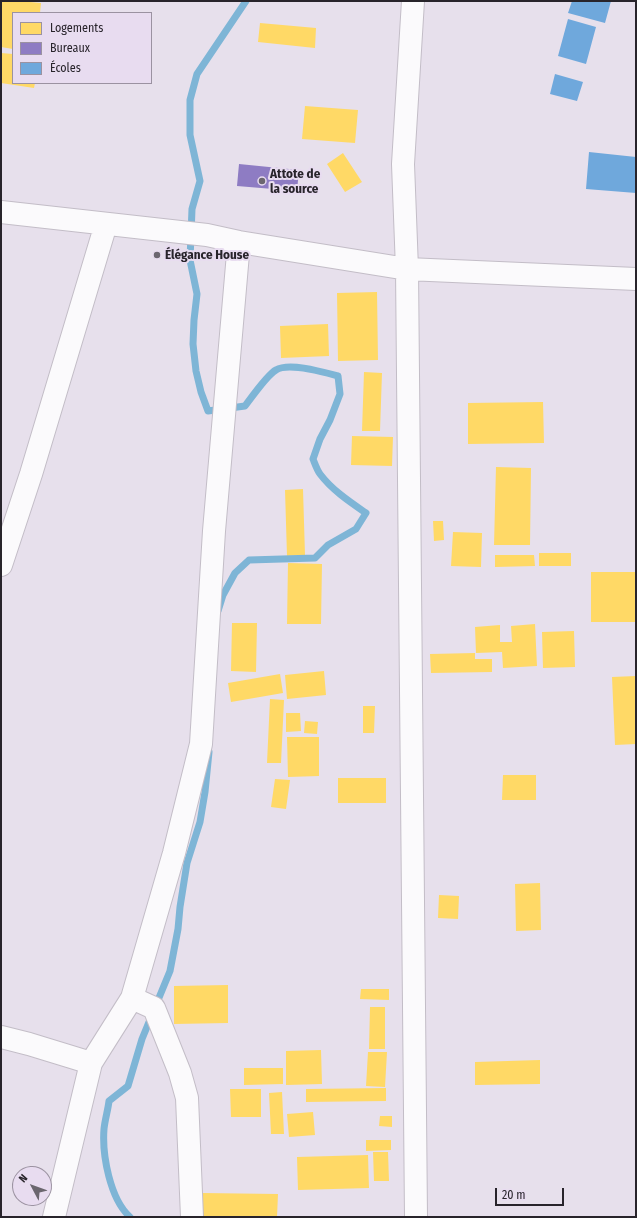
<!DOCTYPE html>
<html>
<head>
<meta charset="utf-8">
<style>
  body { margin:0 }
  #map { position:relative; width:637px; height:1218px; overflow:hidden; background:#e7e0ec; font-family:"Fira Sans Condensed",sans-serif }
  canvas { display:block }
  .frame { position:absolute; inset:0; border:2px solid #28242b; pointer-events:none }
  .legend { position:absolute; left:12px; top:12px; width:140px; height:72px; box-sizing:border-box; background:#e8dcf0; border:1px solid #9b92a1; margin:0; padding:5px 7px; list-style:none; font-size:12px; color:#28242b }
  .legend li { display:flex; align-items:center; gap:8px; height:20px }
  .legend b { width:20px; border:1px solid #9b92a1 }
  .north { position:absolute; left:12px; top:1166px; width:40px; height:40px; box-sizing:border-box; background:#e8dcf0; border:1px solid #9b92a1; border-radius:50%; rotate:311deg; font-size:11px; font-weight:700; line-height:16px; text-align:center; color:#28242b }
  .north::after { content:''; display:block; margin:auto; width:14px; height:18px; background:#6b666f; clip-path:polygon(50% 0,100% 100%,50% 72%,0 100%) }
  .scale { position:absolute; left:495px; top:1188px; width:69px; height:18px; box-sizing:border-box; border:2px solid #28242b; border-top:0; padding-left:5px; font-size:12px; line-height:14px; white-space:nowrap; color:#28242b; -webkit-text-stroke:3px #e8dcf0; paint-order:stroke }
</style>
</head>
<body>
<div id="map">
<canvas width="637" height="1218"></canvas>
<div class="frame"></div>
<ul class="legend">
<li><b style="height:11px;background:#ffd966"></b>Logements</li>
<li><b style="height:11px;background:#8e7cc3"></b>Bureaux</li>
<li><b style="height:11px;background:#6fa8dc"></b>Écoles</li>
</ul>
<div class="north">N</div>
<div class="scale">20 m</div>
</div>
<script>
const c = document.querySelector('canvas').getContext('2d');
c.lineJoin = 'round';
function paint(path, color) { c.fillStyle = color; c.fill(path, 'evenodd'); }
function strokePath(path, color, width, dash) { c.strokeStyle = color; c.lineWidth = width; c.lineCap = dash ? 'butt' : 'round'; c.setLineDash(dash || []); c.stroke(path); }
function write(font, color, halo, rows, align = 'center') {
  c.font = font + ' "Fira Sans Condensed",sans-serif'; c.lineWidth = 4; c.setLineDash([]); c.textBaseline = 'middle'; c.strokeStyle = halo; c.fillStyle = color; for (const [text, x, y, turn = 0] of rows) {
    c.save(); c.translate(x, y); c.rotate((+turn || 0) * Math.PI / 180); c.textAlign = isNaN(turn) ? turn : align; if (halo) c.strokeText(text, 0, 0); c.fillText(text, 0, 0); c.restore();
  }
}
paint(new Path2D(`
  M 1,1 L 19,1 L 41,3 L 40,13 L 13,13 L 13,49 L 1,47 Z
  M 260,23 L 316,28 L 315,48 L 258,42 Z
  M 1,53 L 13,54 L 13,83 L 35,83 L 34,88 L 1,83 Z
  M 305,106 L 358,110 L 355,143 L 302,139 Z
  M 343,153 L 362,182 L 345,192 L 327,164 Z
  M 377,292 L 378,360 L 338,361 L 337,293 Z
  M 328,324 L 329,356 L 281,358 L 280,326 Z
  M 364,372 L 382,373 L 380,431 L 362,431 Z
  M 543,402 L 544,443 L 468,444 L 468,403 Z
  M 352,436 L 393,437 L 392,466 L 351,465 Z
  M 496,467 L 531,468 L 530,545 L 494,545 Z
  M 303,489 L 305,555 L 287,556 L 285,490 Z
  M 433,521 L 443,521 L 444,540 L 434,541 Z
  M 453,532 L 482,533 L 481,567 L 451,566 Z
  M 539,553 L 571,553 L 571,566 L 539,566 Z
  M 495,555 L 534,555 L 535,566 L 495,567 Z
  M 288,563 L 322,564 L 321,624 L 287,624 Z
  M 591,572 L 636,572 L 636,622 L 591,622 Z
  M 232,623 L 257,623 L 256,672 L 231,671 Z
  M 535,624 L 537,666 L 503,668 L 502,652 L 476,653 L 475,627 L 500,625 L 500,642 L 512,642 L 511,626 Z
  M 574,631 L 575,667 L 543,668 L 542,632 Z
  M 475,653 L 475,659 L 492,659 L 492,672 L 431,673 L 430,654 Z
  M 324,671 L 326,695 L 287,699 L 285,675 Z
  M 280,674 L 283,693 L 231,702 L 228,683 Z
  M 636,676 L 636,744 L 615,745 L 612,677 Z
  M 270,699 L 284,700 L 281,763 L 267,763 Z
  M 363,706 L 375,706 L 374,733 L 363,733 Z
  M 286,713 L 300,713 L 301,731 L 286,732 Z
  M 305,721 L 318,722 L 317,734 L 304,733 Z
  M 287,737 L 319,737 L 319,776 L 288,777 Z
  M 503,775 L 536,775 L 536,800 L 502,800 Z
  M 338,778 L 386,778 L 386,803 L 338,803 Z
  M 275,779 L 290,780 L 286,809 L 271,807 Z
  M 540,883 L 541,930 L 516,931 L 515,884 Z
  M 439,895 L 459,896 L 458,919 L 438,918 Z
  M 228,985 L 228,1023 L 174,1024 L 174,986 Z
  M 361,989 L 389,989 L 389,1000 L 360,999 Z
  M 370,1007 L 385,1007 L 385,1049 L 369,1049 Z
  M 321,1050 L 322,1084 L 286,1085 L 286,1051 Z
  M 368,1052 L 387,1052 L 385,1087 L 366,1086 Z
  M 540,1060 L 540,1084 L 475,1085 L 475,1062 Z
  M 244,1068 L 283,1068 L 283,1084 L 244,1085 Z
  M 386,1088 L 386,1101 L 306,1102 L 306,1089 Z
  M 230,1089 L 261,1089 L 261,1117 L 231,1117 Z
  M 282,1092 L 284,1134 L 271,1134 L 269,1093 Z
  M 313,1112 L 315,1135 L 289,1137 L 287,1114 Z
  M 380,1116 L 392,1116 L 392,1127 L 379,1126 Z
  M 366,1140 L 391,1140 L 391,1150 L 366,1151 Z
  M 373,1152 L 388,1152 L 389,1181 L 374,1181 Z
  M 368,1155 L 369,1188 L 298,1190 L 297,1157 Z
  M 202,1193 L 278,1194 L 277,1217 L 202,1217 Z`), '#ffd966');
paint(new Path2D(`
  M 239,164 L 299,170 L 297,191 L 237,186 Z`), '#8e7cc3');
paint(new Path2D(`
  M 572,1 L 611,1 L 605,23 L 568,13 Z
  M 568,19 L 596,27 L 586,64 L 558,56 Z
  M 555,74 L 583,82 L 577,101 L 550,94 Z
  M 589,152 L 636,157 L 636,193 L 586,189 Z`), '#6fa8dc');
strokePath(new Path2D(`
  M 218,611 L 223,595 L 235,573 L 249,560 L 315,558 L 328,545 L 356,529 L 366,513 C 350,502 332,490 320,474 C 317,470 315,464 313,459 L 320,439 L 330,420 L 340,394 L 338,376 C 323,372 289,362 276,370 C 268,374 251,398 245,406 L 208,411 L 201,392 L 196,371 L 193,344 L 194,320 L 197,294 L 190,260 L 192,209 L 200,181 L 190,135 L 190,100 L 197,74 L 246,1
  M 130,1217 C 110,1199 102,1155 104,1129 C 105,1119 108,1110 109,1101 L 128,1086 L 142,1039 L 170,971 L 178,929 L 180,907 L 187,863 L 200,822 L 205,792 L 209,752`), '#7eb5d6', 7);
const minor = new Path2D(`
  M 413,1 L 403,164 L 407,269 L 416,1217
  M 1,212 L 207,235 L 239,242 L 407,269 L 636,279
  M 1,565 L 31,474 L 106,224
  M 132,998 L 154,1008 L 180,1073 L 187,1098 L 192,1217
  M 1,1037 L 29,1044 L 91,1063
  M 54,1217 L 91,1063 L 132,998 L 174,853 L 201,744 L 214,531 L 239,242`);
strokePath(minor, '#c3bdc7', 24);
strokePath(minor, '#fbfafc', 22);
for (const [x, y, r, color] of [
  [262,181,4,"#6b666f"],
  [157,255,4,"#6b666f"]
]) { const dot = new Path2D(); dot.arc(x, y, r, 0, 2 * Math.PI); c.fillStyle = color; c.fill(dot); strokePath(dot, '#e8dcf0', 1.5); }
write('bold 13px', '#28242b', '#e8dcf0', [
  ["Attote de",270,174],
  ["la source",270,189],
  ["Élégance House",165,255]
], 'left');
</script>
</body>
</html>
